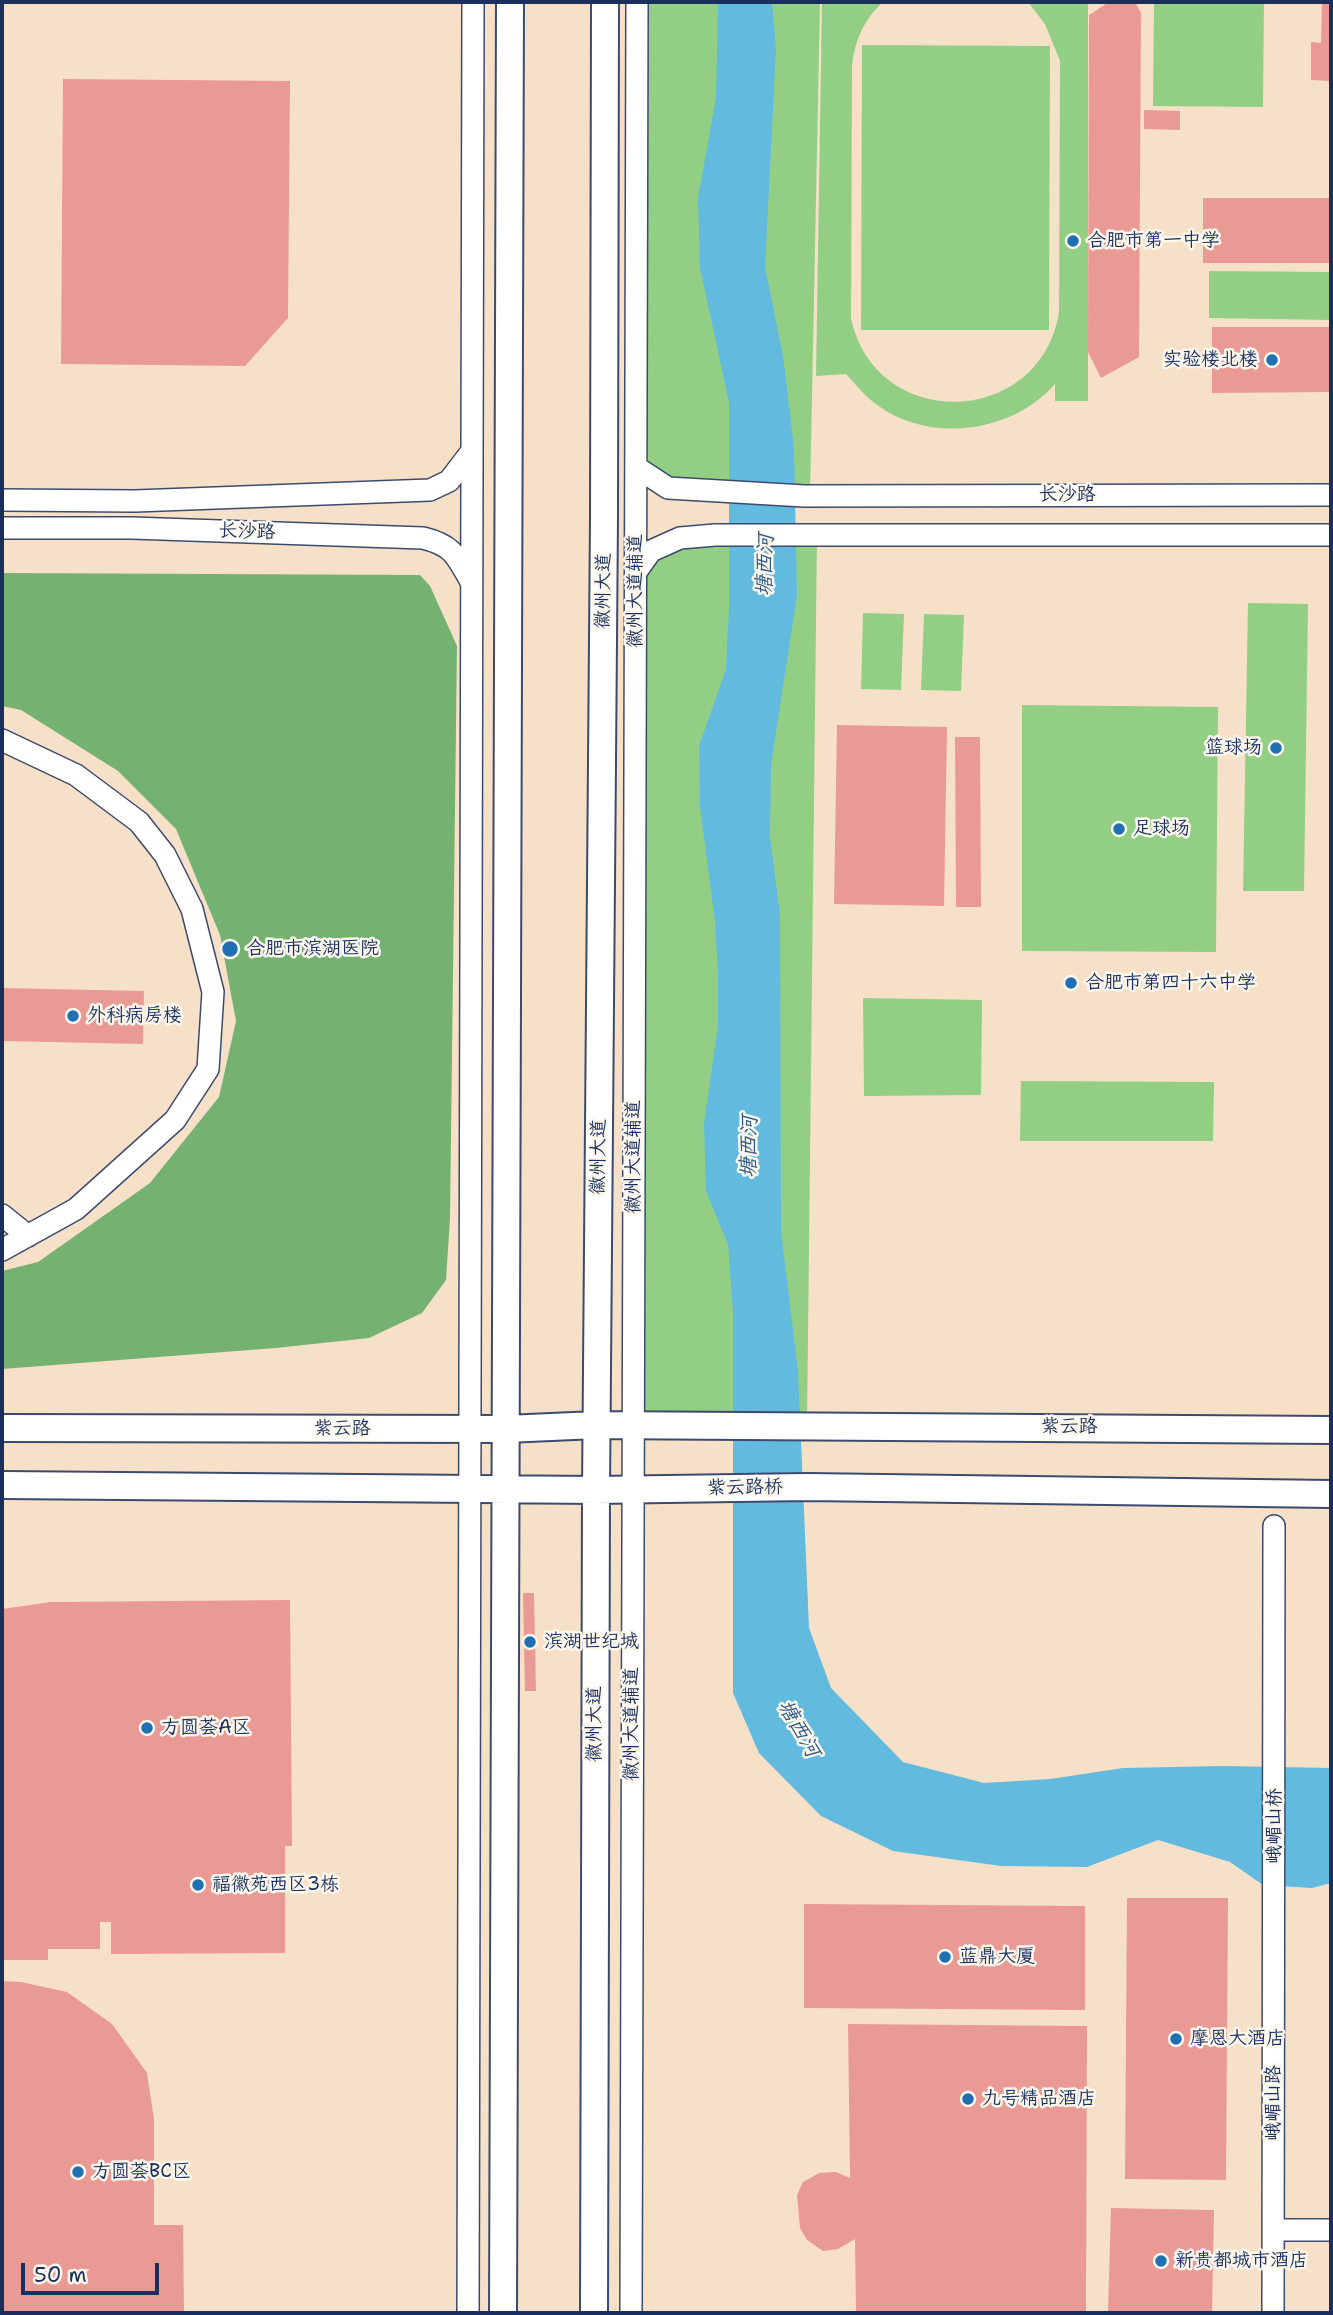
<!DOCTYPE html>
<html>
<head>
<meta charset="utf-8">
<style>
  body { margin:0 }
  #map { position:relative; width:1333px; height:2315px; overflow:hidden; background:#f6e1c8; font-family:"Shantell Sans",sans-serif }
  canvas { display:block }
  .frame { position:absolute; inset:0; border:4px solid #1b2f5e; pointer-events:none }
  .scale { position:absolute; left:21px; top:2263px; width:138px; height:32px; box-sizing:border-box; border:4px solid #1b2f5e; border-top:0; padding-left:9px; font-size:21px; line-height:24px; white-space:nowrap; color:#1b2f5e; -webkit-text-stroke:5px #fbf7ec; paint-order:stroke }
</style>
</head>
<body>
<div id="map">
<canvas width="1333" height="2315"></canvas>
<div class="frame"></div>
<div class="scale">50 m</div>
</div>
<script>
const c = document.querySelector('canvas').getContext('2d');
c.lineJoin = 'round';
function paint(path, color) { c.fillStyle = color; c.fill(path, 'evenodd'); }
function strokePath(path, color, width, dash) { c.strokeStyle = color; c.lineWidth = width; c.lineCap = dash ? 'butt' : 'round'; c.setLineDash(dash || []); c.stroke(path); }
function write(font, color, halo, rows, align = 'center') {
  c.font = font + ' "Shantell Sans","LXGW WenKai TC",sans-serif'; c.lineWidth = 5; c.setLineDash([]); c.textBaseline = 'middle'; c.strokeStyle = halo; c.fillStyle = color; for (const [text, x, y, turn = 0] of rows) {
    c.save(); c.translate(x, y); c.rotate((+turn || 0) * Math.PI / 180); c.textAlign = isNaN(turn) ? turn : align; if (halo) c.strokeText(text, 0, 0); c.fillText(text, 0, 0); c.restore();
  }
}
paint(new Path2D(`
  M 637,2 L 820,2 L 810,495 L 715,491 L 636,467 Z
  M 822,2 L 883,2 C 864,19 855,40 852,65 L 851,319 C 877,434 1041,427 1059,312 L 1060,61 L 1045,24 L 1028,2 L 1088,2 L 1088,401 L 1055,401 L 1055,384 C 1012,433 930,444 877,405 C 865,396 856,385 846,374 L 816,376 Z
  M 1154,2 L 1264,2 L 1263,107 L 1153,106 Z
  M 862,45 L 1050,46 L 1049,330 L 861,330 Z
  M 1209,271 L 1331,272 L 1331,320 L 1209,318 Z
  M 817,534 L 807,1425 L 633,1426 L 636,572 L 651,551 Z
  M 1248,603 L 1308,604 L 1304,891 L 1243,891 Z
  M 863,613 L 904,614 L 901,690 L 861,689 Z
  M 924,614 L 964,615 L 961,691 L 921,690 Z
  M 1022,705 L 1218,707 L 1216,952 L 1022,951 Z
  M 863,998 L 982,1000 L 981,1095 L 864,1096 Z
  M 1021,1081 L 1214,1082 L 1213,1141 L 1020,1141 Z`), '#92cf85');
paint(new Path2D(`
  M 2,573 L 420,575 L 430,586 L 457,646 L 450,1219 L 446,1280 L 422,1313 L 369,1338 L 276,1348 L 2,1369 L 2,1271 L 38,1262 L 150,1183 L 219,1097 L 236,1021 L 220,935 L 176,829 L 118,771 L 21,710 L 2,706 Z`), '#75b272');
paint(new Path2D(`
  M 718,2 L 772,2 L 776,48 L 765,267 L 783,356 L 794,448 L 797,596 L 771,764 L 770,837 L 780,915 L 781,1231 L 798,1371 L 809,1628 L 831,1688 L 903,1762 L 984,1783 L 1050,1779 L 1123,1768 L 1223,1766 L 1331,1768 L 1331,1883 L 1312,1888 L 1263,1885 L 1230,1862 L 1158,1840 L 1087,1867 L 1001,1866 L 893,1851 L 821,1816 L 759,1753 L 733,1693 L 733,1311 L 728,1244 L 706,1191 L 704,1123 L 718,1026 L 718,976 L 715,921 L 700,807 L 699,746 L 726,669 L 729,607 L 729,402 L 700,268 L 698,198 L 716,98 Z`), '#62badf');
paint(new Path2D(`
  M 1109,2 L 1135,2 L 1141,13 L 1139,357 L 1101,378 L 1088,352 L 1089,15 Z
  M 1322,2 L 1331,2 L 1331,81 L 1311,80 L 1311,42 L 1321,43 Z
  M 63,79 L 290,81 L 288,318 L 245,366 L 61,364 Z
  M 1144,110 L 1180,111 L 1180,130 L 1144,129 Z
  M 1203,198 L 1331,198 L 1331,263 L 1203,263 Z
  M 1212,327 L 1331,327 L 1331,392 L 1212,393 Z
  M 837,725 L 947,727 L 944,906 L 834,904 Z
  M 955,737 L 980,737 L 981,907 L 956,907 Z
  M 2,988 L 144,991 L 143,1044 L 2,1041 Z
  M 523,1593 L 534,1593 L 536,1691 L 525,1691 Z
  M 290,1600 L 292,1846 L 285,1846 L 285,1953 L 111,1954 L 111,1922 L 100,1922 L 100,1949 L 48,1949 L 48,1960 L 2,1960 L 2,1609 L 51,1602 Z
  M 1127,1898 L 1228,1898 L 1226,2180 L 1125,2179 Z
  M 804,1904 L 1085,1906 L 1085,2010 L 804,2008 Z
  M 2,1981 L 21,1982 L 67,1992 L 112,2024 L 147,2073 L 154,2120 L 154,2225 L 183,2225 L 184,2313 L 2,2313 Z
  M 848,2024 L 1087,2026 L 1086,2313 L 856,2313 L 855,2239 L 838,2249 L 823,2251 L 807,2240 L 800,2228 L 797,2195 L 803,2182 L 819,2173 L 836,2172 L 850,2178 Z
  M 1111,2208 L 1214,2210 L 1212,2313 L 1108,2313 Z`), '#e99a95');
const minor = new Path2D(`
  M 636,467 L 668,488 L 804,496 L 1331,495
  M 2,500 L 135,501 L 430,490 L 449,481 L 472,451
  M 2,528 L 132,528 L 423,538 C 452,545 456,555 470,580
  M 636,572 L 651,551 L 680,538 L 715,535 L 1331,535
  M 2,740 L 76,775 L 139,822 L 165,855 L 192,909 L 213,992 L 208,1069 L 175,1120 L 76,1209 L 2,1250
  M 2,1215 L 28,1236
  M 1274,2230 L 1331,2230
  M 468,2313 L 473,2
  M 631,2313 L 637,2
  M 1273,2313 L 1274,1526`);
const major = new Path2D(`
  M 2,1428 L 506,1429 L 596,1425 L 1331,1430
  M 2,1485 L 596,1490 L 808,1487 L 1331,1494
  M 503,2313 L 510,2
  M 594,2313 L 596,1490 L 604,518 L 605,2`);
strokePath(minor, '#3c4a6e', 24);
strokePath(major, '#3c4a6e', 30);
strokePath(minor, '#fff', 21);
strokePath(major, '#fff', 26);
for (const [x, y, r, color] of [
  [1073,241,7,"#1f6fb2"],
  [1272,360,7,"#1f6fb2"],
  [1276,748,7,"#1f6fb2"],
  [1119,829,7,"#1f6fb2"],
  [230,949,9,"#1f6fb2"],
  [1071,983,7,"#1f6fb2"],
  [73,1016,7,"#1f6fb2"],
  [530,1642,7,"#1f6fb2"],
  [147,1728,7,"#1f6fb2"],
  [198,1885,7,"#1f6fb2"],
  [945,1957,7,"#1f6fb2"],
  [1176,2039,7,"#1f6fb2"],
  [968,2099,7,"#1f6fb2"],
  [78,2172,7,"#1f6fb2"],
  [1161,2261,7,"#1f6fb2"]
]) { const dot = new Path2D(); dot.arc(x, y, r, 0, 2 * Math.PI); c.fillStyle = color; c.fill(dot); strokePath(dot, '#fbf7ec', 2.5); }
write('19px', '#1b2f5e', '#fbf7ec', [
  ["合肥市第一中学",1087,241],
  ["实验楼北楼",1258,360,"right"],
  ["篮球场",1262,748,"right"],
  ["足球场",1133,829],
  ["合肥市滨湖医院",246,949],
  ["合肥市第四十六中学",1085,983],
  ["外科病房楼",87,1016],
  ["滨湖世纪城",544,1642],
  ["方圆荟A区",161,1728],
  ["福徽苑西区3栋",212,1885],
  ["蓝鼎大厦",959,1957],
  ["摩恩大酒店",1190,2039],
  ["九号精品酒店",982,2099],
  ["方圆荟BC区",92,2172],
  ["新贵都城市酒店",1175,2261]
], 'left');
write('19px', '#1b2f5e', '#fbf7ec', [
  ["长沙路",1067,495],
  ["长沙路",247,532,2],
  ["徽州大道",604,591,-89],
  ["徽州大道辅道",636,591,-90],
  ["徽州大道",599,1157,-89],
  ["徽州大道辅道",634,1157,-90],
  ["紫云路",1069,1427],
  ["紫云路",342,1429],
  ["紫云路桥",745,1488,-1],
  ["徽州大道",595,1724,-90],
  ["徽州大道辅道",632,1724,-90],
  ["峨嵋山桥",1275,1826,-90],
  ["峨嵋山路",1274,2103,-90]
]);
write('italic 21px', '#305985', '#fbf7ec', [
  ["塘西河",766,565,-88],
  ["塘西河",750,1147,-89],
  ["塘西河",798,1729,60]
]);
</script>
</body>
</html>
